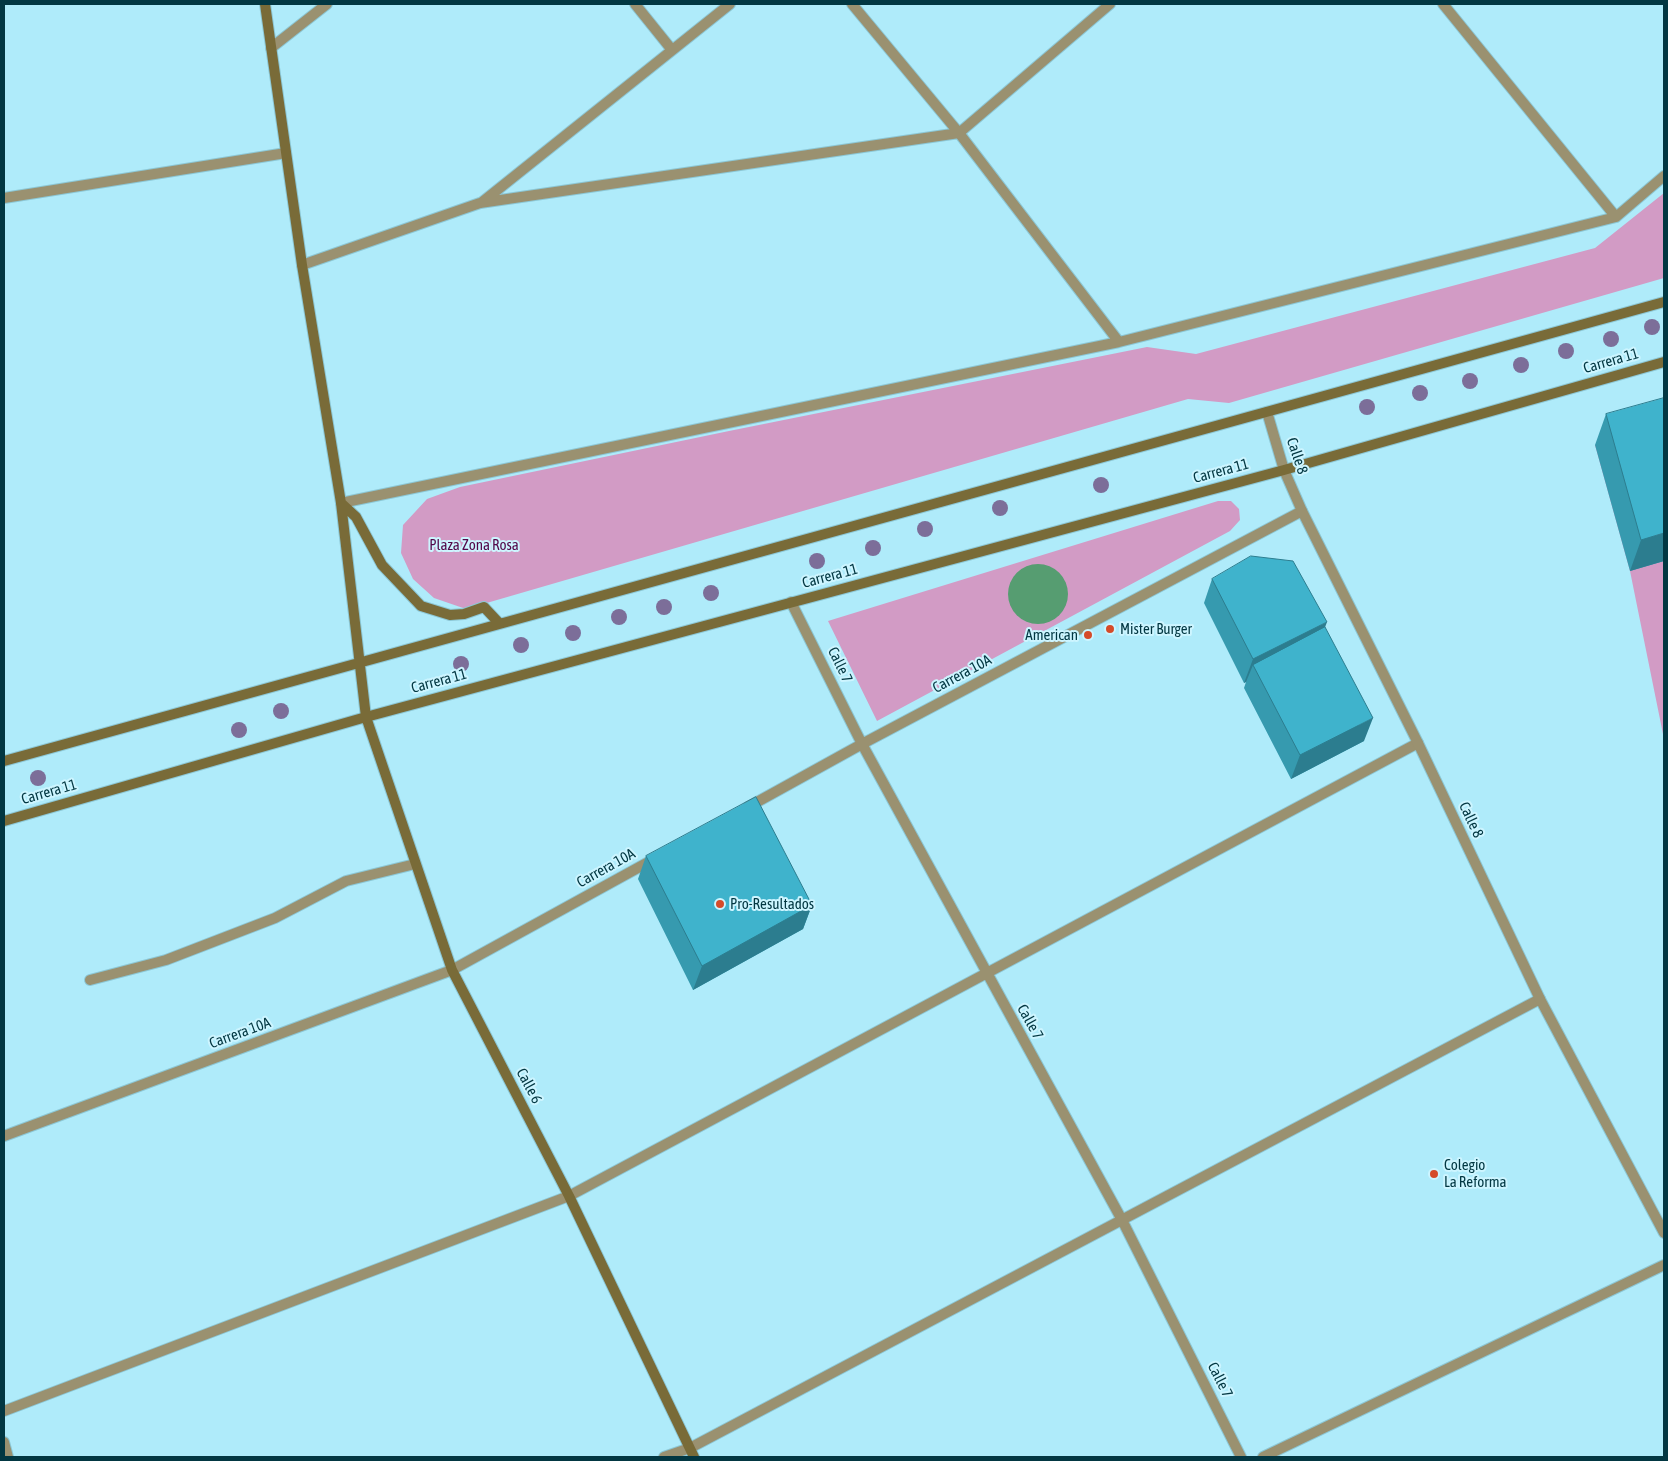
<!DOCTYPE html>
<html>
<head>
<meta charset="utf-8">
<style>
  body { margin:0 }
  #map { position:relative; width:1668px; height:1461px; overflow:hidden; background:#afebfa; font-family:"Asap Condensed",sans-serif }
  canvas { display:block }
  .frame { position:absolute; inset:0; border:5px solid #023742; pointer-events:none }
</style>
</head>
<body>
<div id="map">
<canvas width="1668" height="1461"></canvas>
<div class="frame"></div>
</div>
<script>
const c = document.querySelector('canvas').getContext('2d');
c.lineJoin = 'round';
function paint(path, color) { c.fillStyle = color; c.fill(path, 'evenodd'); }
function strokePath(path, color, width, dash) { c.strokeStyle = color; c.lineWidth = width; c.lineCap = dash ? 'butt' : 'round'; c.setLineDash(dash || []); c.stroke(path); }
function write(font, color, halo, rows, align = 'center') {
  c.font = font + ' "Asap Condensed",sans-serif'; c.lineWidth = 4; c.setLineDash([]); c.textBaseline = 'middle'; c.strokeStyle = halo; c.fillStyle = color; for (const [text, x, y, turn = 0] of rows) {
    c.save(); c.translate(x, y); c.rotate((+turn || 0) * Math.PI / 180); c.textAlign = isNaN(turn) ? turn : align; if (halo) c.strokeText(text, 0, 0); c.fillText(text, 0, 0); c.restore();
  }
}
paint(new Path2D(`
  M 1664,193 L 1664,278 L 1229,403 L 1188,399 L 466,609 L 434,598 L 413,579 L 401,553 L 403,525 L 427,499 L 460,487 L 729,431 L 1147,347 L 1196,354 L 1595,248 Z
  M 1664,426 L 1664,739 L 1630,571 L 1595,445 Z
  M 1218,501 L 1231,501 L 1239,509 L 1240,520 L 1230,531 L 877,721 L 828,621 Z`), '#d29bc5');
paint(new Path2D(`
  M1008 594a30 30 0 1 1 60 0a30 30 0 1 1-60 0Z`), '#569d71');
const service = new Path2D(`
  M 90,980 L 166,960 L 275,918 L 346,881 L 415,864`);
const minor = new Path2D(`
  M 635,4 L 672,50
  M 852,4 L 959,133 L 1119,342
  M 1443,4 L 1616,217
  M 271,48 L 327,4
  M 4,198 L 286,153
  M 481,203 L 730,4
  M 302,265 L 480,203 L 959,133 L 1110,4
  M 341,503 L 1119,342 L 1616,217 L 1664,176
  M 791,602 L 862,744 L 1122,1220 L 1241,1457
  M 748,807 L 862,744 L 1302,511
  M 4,1136 L 452,970 L 654,859
  M 4,1411 L 569,1196 L 1418,743
  M 664,1457 L 690,1448 L 1540,999
  M 1263,1457 L 1664,1265`);
const tertiary = new Path2D(`
  M 1267,412 L 1284,470 L 1302,511 L 1418,743 L 1540,999 L 1664,1233
  M 4,1442 L 8,1457`);
const secondary = new Path2D(`
  M 265,4 L 302,265 L 341,503 L 366,717 L 452,970 L 569,1196 L 694,1457
  M 341,503 L 356,517 L 382,565 L 421,606 L 450,615 L 464,614 L 484,607 L 499,623
  M 4,761 L 1664,302
  M 4,821 L 366,717 L 1284,470 L 1664,362`);
strokePath(service, '#8cc7d5', 12);
strokePath(minor, '#8cc7d5', 12);
strokePath(tertiary, '#8cc7d5', 12);
strokePath(secondary, '#8cc7d5', 12);
strokePath(service, '#9a9170', 10);
strokePath(minor, '#9a9170', 10);
strokePath(tertiary, '#9a9170', 10);
strokePath(secondary, '#796b38', 10);
c.fillStyle = '#7c6e99';
for (const [x, y] of [
  [1652,327],
  [1611,339],
  [1566,351],
  [1521,365],
  [1470,381],
  [1420,393],
  [1367,407],
  [1101,485],
  [1000,508],
  [925,529],
  [873,548],
  [817,561],
  [711,593],
  [664,607],
  [619,617],
  [573,633],
  [521,645],
  [461,664],
  [281,711],
  [239,730],
  [38,778]
]) { c.beginPath(); c.arc(x, y, 8, 0, 2 * Math.PI); c.fill(); }
paint(new Path2D(`
  M 1606,414 L 1664,561 L 1630,571 L 1595,445 Z
  M 1212,579 L 1325,627 L 1364,741 L 1291,779 L 1244,688 L 1246,682 L 1244,683 L 1204,603 Z
  M 646,856 L 812,905 L 803,929 L 693,990 L 638,879 Z`), '#369aaf');
paint(new Path2D(`
  M 1664,533 L 1664,561 L 1630,571 L 1641,540 Z
  M 1327,622 L 1318,646 L 1253,665 L 1246,682 L 1244,683 L 1253,659 Z
  M 1373,718 L 1364,741 L 1291,779 L 1300,755 Z
  M 812,905 L 803,929 L 693,990 L 702,966 Z`), '#2c7d8f');
const building = new Path2D(`
  M 1664,398 L 1664,533 L 1641,540 L 1606,414 Z
  M 1251,556 L 1293,561 L 1327,622 L 1253,659 L 1212,579 Z
  M 1325,627 L 1373,718 L 1300,755 L 1253,665 Z
  M 756,797 L 812,905 L 702,966 L 646,856 Z`);
paint(building, '#3fb3cc');
strokePath(building, '#2c7d8f', 1);
for (const [x, y, r, color] of [
  [1110,629,5,"#d54b29"],
  [1088,635,5,"#d54b29"],
  [720,904,5,"#d54b29"],
  [1434,1174,5,"#d54b29"]
]) { const dot = new Path2D(); dot.arc(x, y, r, 0, 2 * Math.PI); c.fillStyle = color; c.fill(dot); strokePath(dot, '#cdf5ff', 2); }
write('15px', '#023742', '#cdf5ff', [
  ["Carrera 11",1611,361,-16],
  ["Calle 8",1297,456,71],
  ["Carrera 11",1221,471,-15],
  ["Carrera 11",830,576,-15],
  ["Calle 7",840,665,64],
  ["Carrera 10A",962,674,-28],
  ["Carrera 11",439,681,-15],
  ["Carrera 11",49,792,-16],
  ["Calle 8",1471,820,65],
  ["Carrera 10A",606,868,-29],
  ["Calle 7",1030,1022,61],
  ["Carrera 10A",240,1033,-20],
  ["Calle 6",529,1086,62],
  ["Calle 7",1220,1380,63]
]);
write('15px', '#530749', '#cdf5ff', [
  ["Plaza Zona Rosa",474,545]
]);
write('15px', '#023742', '#cdf5ff', [
  ["Mister Burger",1120,629],
  ["American",1078,635,"right"],
  ["Pro-Resultados",730,904],
  ["Colegio",1444,1165],
  ["La Reforma",1444,1182]
], 'left');
</script>
</body>
</html>
